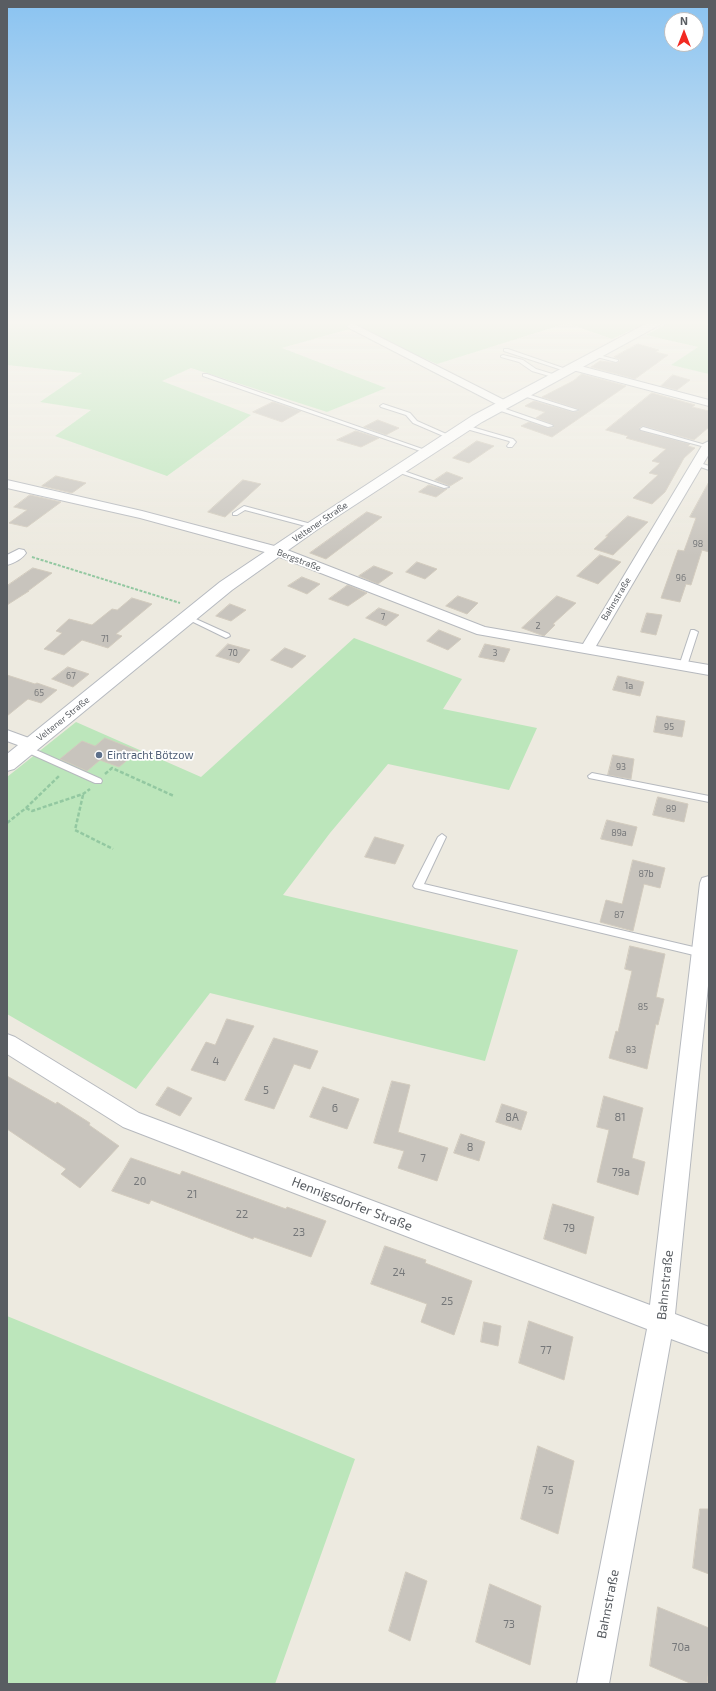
<!DOCTYPE html>
<html>
<head>
<meta charset="utf-8">
<style>
  body { margin:0 }
  #map { position:relative; width:716px; height:1691px; overflow:hidden; background:#edeae0; font-family:"Exo 2",sans-serif }
  canvas { display:block }
  .frame { position:absolute; inset:0; border:8px solid #595d62; pointer-events:none }
  .north { position:absolute; left:664px; top:12px; width:40px; height:40px; box-sizing:border-box; background:#fff; border:1px solid #bdbec0; border-radius:50%; rotate:0deg; font-size:11px; font-weight:700; line-height:16px; text-align:center; color:#595d62 }
  .north::after { content:''; display:block; margin:auto; width:14px; height:18px; background:#f22a22; clip-path:polygon(50% 0,100% 100%,50% 72%,0 100%) }
</style>
</head>
<body>
<div id="map">
<canvas width="716" height="1691"></canvas>
<div class="frame"></div>
<div class="north">N</div>
</div>
<script>
const c = document.querySelector('canvas').getContext('2d');
c.lineJoin = 'round';
function paint(path, color) { c.fillStyle = color; c.fill(path, 'evenodd'); }
function strokePath(path, color, width, dash) { c.strokeStyle = color; c.lineWidth = width; c.lineCap = dash ? 'butt' : 'round'; c.setLineDash(dash || []); c.stroke(path); }
function write(font, color, halo, rows, align = 'center') {
  c.font = font + ' "Exo 2",sans-serif'; c.lineWidth = 3.5; c.setLineDash([]); c.textBaseline = 'middle'; c.strokeStyle = halo; c.fillStyle = color; for (const [text, x, y, turn = 0] of rows) {
    c.save(); c.translate(x, y); c.rotate((+turn || 0) * Math.PI / 180); c.textAlign = isNaN(turn) ? turn : align; if (halo) c.strokeText(text, 0, 0); c.fillText(text, 0, 0); c.restore();
  }
}
paint(new Path2D(`
  M 7,320 L 653,320 L 612,339 L 567,323 L 437,364 L 353,328 L 282,348 L 386,388 L 327,412 L 191,368 L 162,381 L 251,415 L 167,476 L 55,436 L 91,410 L 40,402 L 82,373 L 7,365 Z
  M 674,320 L 684,320 L 709,325 L 709,374 L 671,365 L 698,347 L 646,335 Z
  M 354,638 L 462,679 L 443,709 L 537,728 L 509,790 L 388,764 L 330,833 L 283,895 L 518,950 L 485,1061 L 210,993 L 136,1089 L 7,1014 L 7,777 L 76,722 L 201,777 Z
  M 7,1316 L 355,1459 L 275,1684 L 7,1684 Z`), '#bce6bb');
const building = new Path2D(`
  M 638,344 L 659,350 L 655,352 L 668,355 L 635,379 L 591,367 L 600,361 L 617,363 L 620,361 L 619,359 L 614,357 Z
  M 582,374 L 626,386 L 552,437 L 521,426 L 529,422 L 548,428 L 554,427 L 552,424 L 536,418 L 545,412 L 525,406 L 534,401 L 573,412 L 579,411 L 578,409 L 542,397 L 573,381 Z
  M 673,375 L 690,380 L 677,390 L 661,386 Z
  M 652,393 L 695,405 L 692,407 L 709,411 L 709,427 L 694,440 L 643,426 L 639,428 L 641,431 L 690,444 L 688,446 L 695,448 L 684,458 L 665,492 L 652,504 L 633,498 L 658,475 L 649,473 L 660,463 L 652,461 L 666,449 L 626,438 L 628,436 L 606,430 Z
  M 273,402 L 301,411 L 282,422 L 253,412 Z
  M 378,420 L 399,428 L 386,435 L 364,427 Z
  M 356,431 L 379,438 L 361,447 L 337,440 Z
  M 477,441 L 494,446 L 469,463 L 453,458 Z
  M 447,472 L 463,478 L 450,486 L 435,480 Z
  M 56,476 L 86,483 L 72,493 L 42,486 Z
  M 243,480 L 261,484 L 225,517 L 208,512 Z
  M 709,482 L 709,552 L 702,550 L 691,585 L 686,584 L 680,602 L 661,598 L 678,550 L 684,551 L 696,518 L 690,517 Z
  M 429,485 L 444,489 L 447,489 L 436,497 L 419,492 Z
  M 30,495 L 61,502 L 27,527 L 9,523 L 27,510 L 14,507 Z
  M 367,512 L 382,517 L 326,559 L 310,553 Z
  M 628,516 L 648,522 L 613,555 L 594,549 L 608,536 L 606,536 Z
  M 600,555 L 621,562 L 598,584 L 577,576 Z
  M 417,562 L 437,569 L 425,579 L 406,572 Z
  M 374,566 L 393,573 L 378,584 L 359,576 Z
  M 33,568 L 52,573 L 28,591 L 29,591 L 7,605 L 7,586 Z
  M 302,577 L 320,584 L 307,594 L 288,586 Z
  M 348,585 L 367,593 L 348,606 L 329,599 Z
  M 458,596 L 478,603 L 467,614 L 446,606 Z
  M 557,596 L 576,603 L 553,624 L 555,625 L 544,636 L 522,628 Z
  M 132,598 L 152,604 L 116,634 L 122,636 L 108,648 L 82,640 L 64,655 L 44,649 L 62,633 L 56,631 L 69,619 L 92,625 L 112,609 L 117,610 Z
  M 230,604 L 246,610 L 231,621 L 216,616 Z
  M 379,608 L 399,615 L 386,626 L 366,618 Z
  M 647,613 L 662,615 L 656,635 L 641,632 Z
  M 439,630 L 461,639 L 448,650 L 427,641 Z
  M 228,644 L 250,650 L 239,663 L 216,656 Z
  M 485,644 L 510,649 L 504,662 L 479,657 Z
  M 285,648 L 306,656 L 292,668 L 271,660 Z
  M 68,667 L 89,674 L 73,687 L 52,679 Z
  M 7,675 L 35,684 L 37,683 L 57,690 L 41,703 L 28,699 L 7,716 Z
  M 618,676 L 644,682 L 640,696 L 613,690 Z
  M 657,716 L 685,721 L 682,737 L 654,732 Z
  M 105,738 L 138,751 L 119,767 L 100,760 L 87,771 L 60,759 L 82,741 L 95,746 Z
  M 613,755 L 634,759 L 631,779 L 608,775 Z
  M 658,797 L 688,804 L 684,822 L 653,815 Z
  M 607,820 L 637,827 L 632,846 L 601,839 Z
  M 375,837 L 404,845 L 395,864 L 365,857 Z
  M 633,860 L 665,868 L 660,888 L 644,884 L 633,931 L 600,922 L 606,900 L 622,904 Z
  M 630,946 L 665,954 L 656,997 L 664,999 L 658,1025 L 656,1024 L 647,1069 L 609,1058 L 616,1031 L 618,1032 L 632,971 L 625,969 Z
  M 227,1019 L 254,1026 L 225,1081 L 191,1070 L 206,1042 L 215,1045 Z
  M 274,1038 L 318,1051 L 310,1069 L 294,1064 L 274,1109 L 245,1100 Z
  M 7,1076 L 56,1104 L 57,1102 L 90,1123 L 89,1125 L 119,1146 L 80,1188 L 61,1174 L 66,1169 L 7,1129 Z
  M 392,1081 L 410,1085 L 398,1132 L 448,1148 L 437,1181 L 398,1168 L 404,1151 L 374,1143 Z
  M 168,1087 L 192,1098 L 180,1116 L 156,1105 Z
  M 323,1087 L 359,1099 L 347,1129 L 310,1117 Z
  M 604,1096 L 643,1108 L 632,1158 L 645,1162 L 638,1195 L 597,1182 L 609,1130 L 597,1127 Z
  M 502,1104 L 527,1112 L 521,1130 L 496,1122 Z
  M 461,1134 L 485,1142 L 479,1161 L 454,1153 Z
  M 131,1158 L 180,1175 L 182,1171 L 286,1209 L 287,1207 L 326,1221 L 311,1257 L 254,1237 L 253,1239 L 151,1200 L 149,1204 L 112,1191 Z
  M 553,1204 L 594,1217 L 586,1254 L 544,1239 Z
  M 385,1246 L 426,1260 L 425,1263 L 472,1281 L 454,1335 L 421,1322 L 427,1304 L 371,1284 Z
  M 529,1321 L 573,1337 L 564,1380 L 519,1363 Z
  M 484,1322 L 501,1326 L 498,1346 L 481,1342 Z
  M 538,1446 L 574,1461 L 558,1534 L 521,1519 Z
  M 700,1509 L 709,1509 L 709,1574 L 693,1568 Z
  M 406,1572 L 427,1581 L 410,1641 L 389,1631 Z
  M 490,1584 L 541,1606 L 530,1665 L 476,1642 Z
  M 658,1607 L 709,1628 L 709,1667 L 707,1684 L 692,1684 L 650,1666 Z`);
paint(building, '#c8c4bd');
strokePath(building, '#d2cbbe', 1);
const lane = new Path2D(`
  M 504,349 L 508,349 L 569,370 L 565,371 L 504,351 Z
  M 595,354 L 618,360 L 618,361 L 616,362 L 593,356 L 593,354 Z
  M 503,355 L 523,360 L 536,369 L 559,376 L 556,378 L 532,371 L 519,362 L 501,357 L 501,356 Z
  M 203,374 L 207,374 L 431,452 L 426,453 L 203,376 Z
  M 520,393 L 524,393 L 578,410 L 573,411 L 520,395 Z
  M 383,404 L 410,413 L 417,421 L 453,437 L 448,438 L 413,423 L 406,415 L 381,407 L 380,406 Z
  M 497,406 L 552,425 L 553,426 L 548,427 L 495,409 L 494,408 Z
  M 465,425 L 513,439 L 516,442 L 512,447 L 508,447 L 507,446 L 510,442 L 509,441 L 463,428 L 463,426 Z
  M 643,427 L 709,446 L 709,448 L 641,430 L 640,429 Z
  M 697,462 L 709,466 L 709,470 L 695,465 L 695,463 Z
  M 397,470 L 401,470 L 449,487 L 444,488 L 397,472 Z
  M 244,506 L 315,525 L 316,526 L 313,528 L 245,510 L 237,515 L 233,515 L 233,513 Z
  M 187,615 L 229,634 L 230,636 L 226,638 L 185,618 L 183,617 Z
  M 691,630 L 694,630 L 698,632 L 687,666 L 686,668 L 680,668 L 679,666 Z
  M 27,746 L 101,779 L 102,781 L 101,783 L 95,783 L 24,751 L 23,749 Z
  M 592,773 L 709,796 L 709,802 L 589,778 L 588,776 Z
  M 442,834 L 446,837 L 424,884 L 702,949 L 706,950 L 707,953 L 706,956 L 702,957 L 415,888 L 413,886 L 438,837 Z`);
const street = new Path2D(`
  M 352,323 L 508,402 L 509,404 L 504,407 L 500,406 L 349,328 L 347,326 Z
  M 573,364 L 709,400 L 709,406 L 569,369 L 568,367 Z
  M 709,441 L 709,454 L 596,646 L 709,665 L 709,675 L 477,634 L 272,554 L 140,518 L 7,488 L 7,480 L 142,511 L 282,548 L 485,627 L 583,644 L 703,444 Z
  M 19,549 L 24,550 L 26,553 C 22,559 14,563 7,565 L 7,555 Z
  M 7,730 L 37,741 L 39,745 L 37,749 L 31,750 L 7,741 Z
  M 709,876 L 709,976 L 675,1314 L 709,1327 L 709,1353 L 671,1339 L 609,1684 L 577,1684 L 647,1329 L 123,1127 L 7,1054 L 7,1034 L 15,1037 L 139,1113 L 650,1305 L 700,883 L 702,878 Z`);
const secondary = new Path2D(`
  M 653,320 L 667,320 L 665,322 L 482,422 L 318,529 L 232,590 L 14,769 L 7,771 L 7,754 L 220,582 L 308,523 L 472,416 Z`);
strokePath(lane, '#b6b9be', 2);
strokePath(street, '#b6b9be', 2);
strokePath(secondary, '#b6bac0', 2);
strokePath(new Path2D(`
  M 32,557 L 180,603`), '#93c8a1', 2, [3, 1.5]);
strokePath(new Path2D(`
  M 105,774 L 112,768 L 174,796
  M 83,795 L 75,830 L 113,849
  M 26,808 L 32,811 L 83,794 L 90,789
  M 7,823 L 26,808 L 59,776`), '#93c8a1', 2.5, [4, 2]);
paint(lane, '#fff');
paint(street, '#fff');
paint(secondary, '#fff');
const sky = c.createLinearGradient(0, 0, 0, 556);
sky.addColorStop(0, '#8ac3f1');
sky.addColorStop(0.58, '#f7f6f1');
sky.addColorStop(1, '#f7f6f100');
c.fillStyle = sky;
c.fillRect(0, 0, 716, 556);
for (const [x, y, r, color] of [
  [99,755,4,"#5c6f8a"]
]) { const dot = new Path2D(); dot.arc(x, y, r, 0, 2 * Math.PI); c.fillStyle = color; c.fill(dot); strokePath(dot, '#fff', 1.5); }
write('9px', '#595d62', '#fff', [
  ["Veltener Straße",320,522,-34],
  ["Bergstraße",299,560,21],
  ["Bahnstraße",616,599,-59],
  ["Veltener Straße",63,719,-39]
]);
write('9px', '#757779', null, [
  ["98",698,544],
  ["96",681,578],
  ["7",383,617],
  ["2",538,626],
  ["71",105,639],
  ["70",233,653],
  ["3",495,653],
  ["67",71,676],
  ["1a",629,686],
  ["65",39,693],
  ["95",669,727],
  ["93",621,767],
  ["89",671,809],
  ["89a",619,833],
  ["87b",646,874],
  ["87",619,915],
  ["85",643,1007],
  ["83",631,1050]
]);
write('11px', '#4e5e75', '#fff', [
  ["Eintracht Bötzow",107,755]
], 'left');
write('11px', '#757779', null, [
  ["4",216,1061],
  ["5",266,1090],
  ["6",335,1108],
  ["8A",512,1117],
  ["81",620,1117],
  ["8",470,1147],
  ["7",423,1158],
  ["79a",621,1172],
  ["20",140,1181],
  ["21",192,1194],
  ["22",242,1214],
  ["79",569,1228],
  ["23",299,1232],
  ["24",399,1272],
  ["25",447,1301],
  ["77",546,1350],
  ["75",548,1490],
  ["73",509,1624],
  ["70a",681,1647]
]);
write('13px', '#595d62', '#fff', [
  ["Hennigsdorfer Straße",352,1204,21],
  ["Bahnstraße",665,1285,-84],
  ["Bahnstraße",608,1604,-79]
]);
</script>
</body>
</html>
